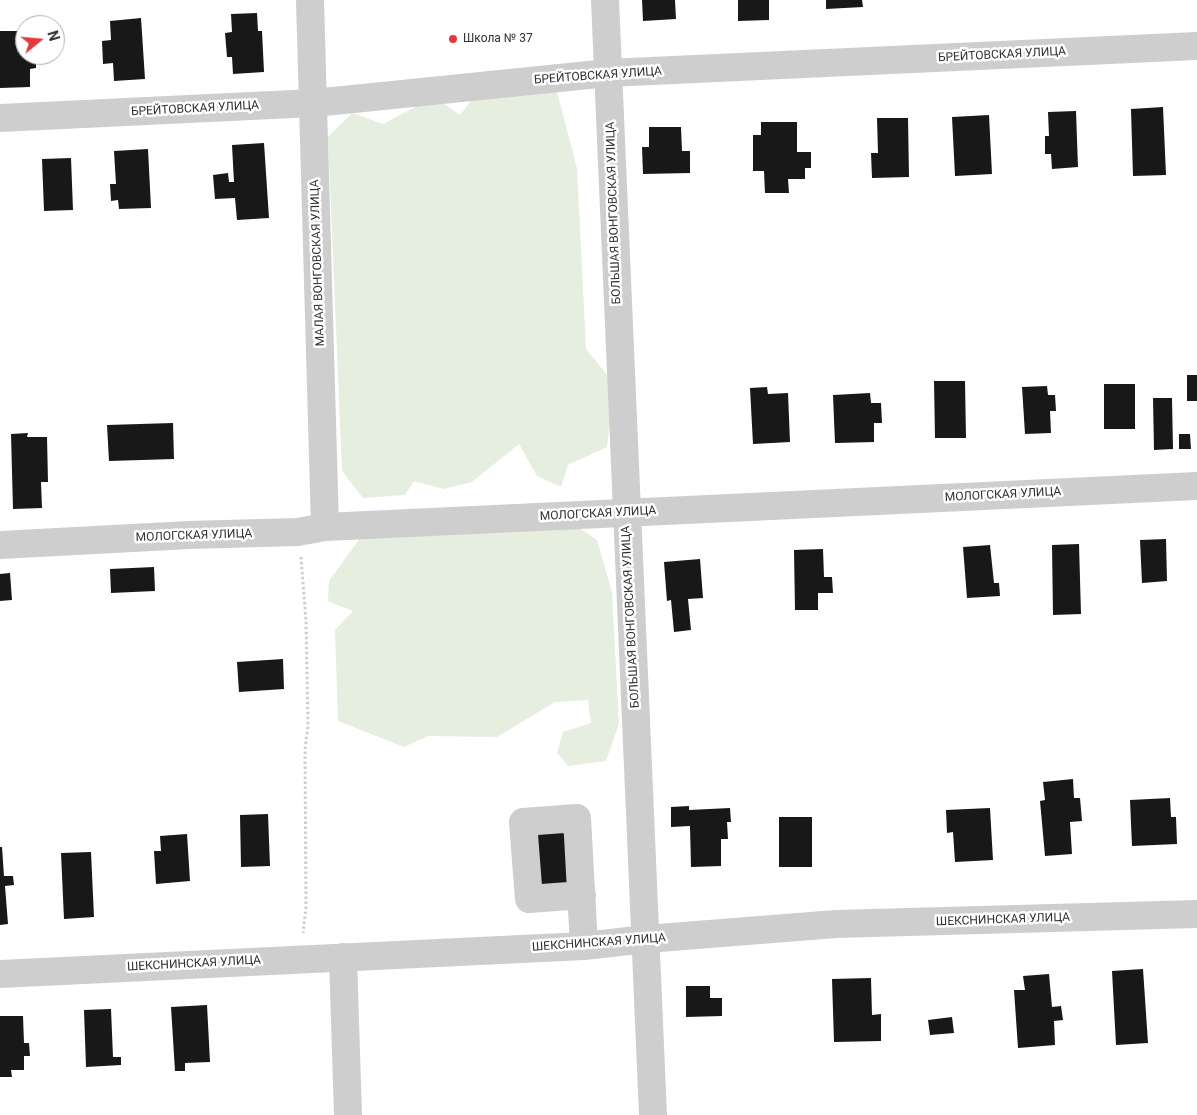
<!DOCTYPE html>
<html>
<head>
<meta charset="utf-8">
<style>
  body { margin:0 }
  #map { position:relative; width:1197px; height:1115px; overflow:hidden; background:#fff; font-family:Roboto,sans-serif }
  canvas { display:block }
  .north { position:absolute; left:15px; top:15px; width:50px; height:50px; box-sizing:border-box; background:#fff; border:1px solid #adadad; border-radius:50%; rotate:73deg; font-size:14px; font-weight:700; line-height:20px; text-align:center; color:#313131 }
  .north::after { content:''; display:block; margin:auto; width:18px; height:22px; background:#e3393a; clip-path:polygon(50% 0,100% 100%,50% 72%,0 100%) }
</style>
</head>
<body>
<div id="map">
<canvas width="1197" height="1115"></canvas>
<div class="north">N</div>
</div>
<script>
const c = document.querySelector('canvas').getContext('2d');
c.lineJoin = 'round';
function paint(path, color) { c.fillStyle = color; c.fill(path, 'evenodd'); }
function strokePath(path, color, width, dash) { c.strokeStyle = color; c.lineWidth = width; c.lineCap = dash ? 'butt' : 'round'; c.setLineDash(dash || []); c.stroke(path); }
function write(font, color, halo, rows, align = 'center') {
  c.font = font + ' Roboto,sans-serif'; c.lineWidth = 5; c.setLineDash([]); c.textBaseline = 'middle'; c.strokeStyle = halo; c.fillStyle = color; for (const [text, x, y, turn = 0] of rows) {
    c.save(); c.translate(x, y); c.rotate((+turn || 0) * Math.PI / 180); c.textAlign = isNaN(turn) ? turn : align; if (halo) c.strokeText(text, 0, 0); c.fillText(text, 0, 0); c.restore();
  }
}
paint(new Path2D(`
  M 555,84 L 577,168 L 586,349 L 608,376 L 611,412 L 607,447 L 568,465 L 561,487 L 537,476 L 519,444 L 472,482 L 443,489 L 414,481 L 405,495 L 363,498 L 342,471 L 328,137 L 352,113 L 383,124 L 434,97 L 460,115 L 477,93 Z
  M 569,521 L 597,540 L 612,592 L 619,724 L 606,761 L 568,766 L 557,753 L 563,732 L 591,723 L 588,700 L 555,702 L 497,737 L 428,736 L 404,747 L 338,721 L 335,630 L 353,611 L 328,601 L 329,581 L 363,534 Z`), '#e6eee0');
paint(new Path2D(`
  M 642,0 L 675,0 L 676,19 L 643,21 Z
  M 738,0 L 769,0 L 769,20 L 738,21 Z
  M 826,0 L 862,0 L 863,7 L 826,9 Z
  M 257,13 L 258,31 L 262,31 L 264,72 L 233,74 L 232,57 L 227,57 L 225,33 L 232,32 L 231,14 Z
  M 141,18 L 145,79 L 114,81 L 113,63 L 103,64 L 102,41 L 111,40 L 110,21 Z
  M 0,31 L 25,31 L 25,55 L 36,55 L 36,68 L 30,69 L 30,87 L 0,88 Z
  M 1163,107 L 1166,175 L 1133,176 L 1131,109 Z
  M 1076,111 L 1078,167 L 1052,169 L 1051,154 L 1045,154 L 1045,136 L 1049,136 L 1048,112 Z
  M 989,115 L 992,174 L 955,176 L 952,117 Z
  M 877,118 L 908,118 L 909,177 L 872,178 L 871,153 L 878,153 Z
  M 761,122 L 797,122 L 797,152 L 811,152 L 811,168 L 805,168 L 805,179 L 788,179 L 789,193 L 765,193 L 764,171 L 753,171 L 753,135 L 761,135 Z
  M 649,127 L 681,127 L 682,151 L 690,151 L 690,173 L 643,174 L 642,147 L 649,147 Z
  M 264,143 L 269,218 L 237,220 L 235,198 L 215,199 L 213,175 L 228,173 L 229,182 L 234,182 L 232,145 Z
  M 148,149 L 151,208 L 119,209 L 118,200 L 111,201 L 110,184 L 116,184 L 114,151 Z
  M 71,158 L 73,210 L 44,211 L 42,159 Z
  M 1187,375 L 1197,375 L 1197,401 L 1187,401 Z
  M 934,381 L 965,381 L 966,438 L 935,438 Z
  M 1104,384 L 1135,384 L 1135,429 L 1104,429 Z
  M 1047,386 L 1048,395 L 1055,395 L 1056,411 L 1050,411 L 1051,433 L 1025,434 L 1022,387 Z
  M 767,387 L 768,394 L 788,393 L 790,442 L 753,444 L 750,388 Z
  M 870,393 L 871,403 L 881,403 L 882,423 L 874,423 L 874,442 L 835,443 L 833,395 Z
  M 1153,398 L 1172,398 L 1173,449 L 1154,450 Z
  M 173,423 L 174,459 L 109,461 L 107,425 Z
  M 28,433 L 27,437 L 47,437 L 48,482 L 41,482 L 42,508 L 13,509 L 11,434 Z
  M 1179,434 L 1190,434 L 1191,449 L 1179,449 Z
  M 1166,539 L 1167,581 L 1142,583 L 1140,540 Z
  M 1079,544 L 1081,614 L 1053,615 L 1052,545 Z
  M 990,545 L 994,583 L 999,583 L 1000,596 L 967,598 L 963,547 Z
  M 823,549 L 824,577 L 832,577 L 833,593 L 818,593 L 818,610 L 795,610 L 794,550 Z
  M 700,559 L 703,598 L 688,599 L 691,630 L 674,632 L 671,600 L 667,601 L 664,562 Z
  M 154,567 L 155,591 L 111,593 L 110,569 Z
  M 10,573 L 12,600 L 0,601 L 0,574 Z
  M 283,659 L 284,689 L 239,692 L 237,662 Z
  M 1073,779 L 1074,798 L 1080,798 L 1082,821 L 1070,822 L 1072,854 L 1045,856 L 1040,801 L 1045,800 L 1043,782 Z
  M 1170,798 L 1171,817 L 1176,817 L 1177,844 L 1132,846 L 1130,800 Z
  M 689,806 L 689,810 L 730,808 L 731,822 L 727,822 L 728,839 L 721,839 L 721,866 L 691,867 L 690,826 L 671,827 L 671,807 Z
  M 990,808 L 993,860 L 955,862 L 953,832 L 947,833 L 946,810 Z
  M 268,814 L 270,866 L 241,867 L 240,815 Z
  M 779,817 L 812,817 L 812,867 L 779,867 Z
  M 565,831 L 569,884 L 540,886 L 537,833 Z
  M 187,834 L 190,881 L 156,884 L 154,851 L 161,851 L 160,836 Z
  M 0,847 L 2,847 L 4,876 L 13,876 L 14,885 L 5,886 L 8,924 L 0,925 Z
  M 91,852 L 94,917 L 64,919 L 61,853 Z
  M 1143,969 L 1148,1043 L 1116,1045 L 1112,971 Z
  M 1049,974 L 1052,1007 L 1061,1006 L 1063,1020 L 1054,1021 L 1055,1045 L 1018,1048 L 1014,990 L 1025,990 L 1023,976 Z
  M 871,978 L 872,1015 L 881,1014 L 881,1041 L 834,1042 L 832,979 Z
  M 686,986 L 710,986 L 710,998 L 722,998 L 722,1016 L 686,1017 Z
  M 207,1005 L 210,1062 L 185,1063 L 185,1071 L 175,1071 L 171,1007 Z
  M 111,1009 L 113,1057 L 121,1057 L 121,1065 L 86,1067 L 84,1010 Z
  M 0,1016 L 23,1016 L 24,1043 L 29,1043 L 30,1056 L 24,1056 L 24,1070 L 11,1070 L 12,1077 L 0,1077 Z
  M 952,1017 L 954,1033 L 930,1035 L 928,1020 Z`), '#181818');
strokePath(new Path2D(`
  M 301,557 L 306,621 L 308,726 L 305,749 L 306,908 L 303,933`), '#cecece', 3, [2.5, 2.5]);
strokePath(new Path2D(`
  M 310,0 L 325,527
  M 605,0 L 653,1115
  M 0,118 L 314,103 L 608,73 L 1197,46
  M 0,545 L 189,535 L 298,532 L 325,527 L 1197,486
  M 582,895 L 529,899 L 523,822 L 577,818 L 584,946
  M 343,957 L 348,1115
  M 0,974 L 584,946 L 646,939 L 836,924 L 1197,914`), '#cecece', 28);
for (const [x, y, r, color] of [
  [453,39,5,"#e3393a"]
]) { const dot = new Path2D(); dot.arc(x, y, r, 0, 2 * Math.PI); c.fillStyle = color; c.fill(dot); strokePath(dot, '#fff', 2); }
write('12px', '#313131', '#fff', [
  ["Школа № 37",463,39]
], 'left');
write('12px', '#313131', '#fff', [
  ["БРЕЙТОВСКАЯ УЛИЦА",1002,55,-3],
  ["БРЕЙТОВСКАЯ УЛИЦА",598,76,-4],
  ["БРЕЙТОВСКАЯ УЛИЦА",195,109,-3],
  ["БОЛЬШАЯ ВОНГОВСКАЯ УЛИЦА",614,213,-92],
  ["МАЛАЯ ВОНГОВСКАЯ УЛИЦА",318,263,-92],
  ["МОЛОГСКАЯ УЛИЦА",1003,495,-3],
  ["МОЛОГСКАЯ УЛИЦА",598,514,-3],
  ["МОЛОГСКАЯ УЛИЦА",194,536,-2],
  ["БОЛЬШАЯ ВОНГОВСКАЯ УЛИЦА",631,617,-93],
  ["ШЕКСНИНСКАЯ УЛИЦА",1003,920,-2],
  ["ШЕКСНИНСКАЯ УЛИЦА",599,943,-4],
  ["ШЕКСНИНСКАЯ УЛИЦА",194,964,-3]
]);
</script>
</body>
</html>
